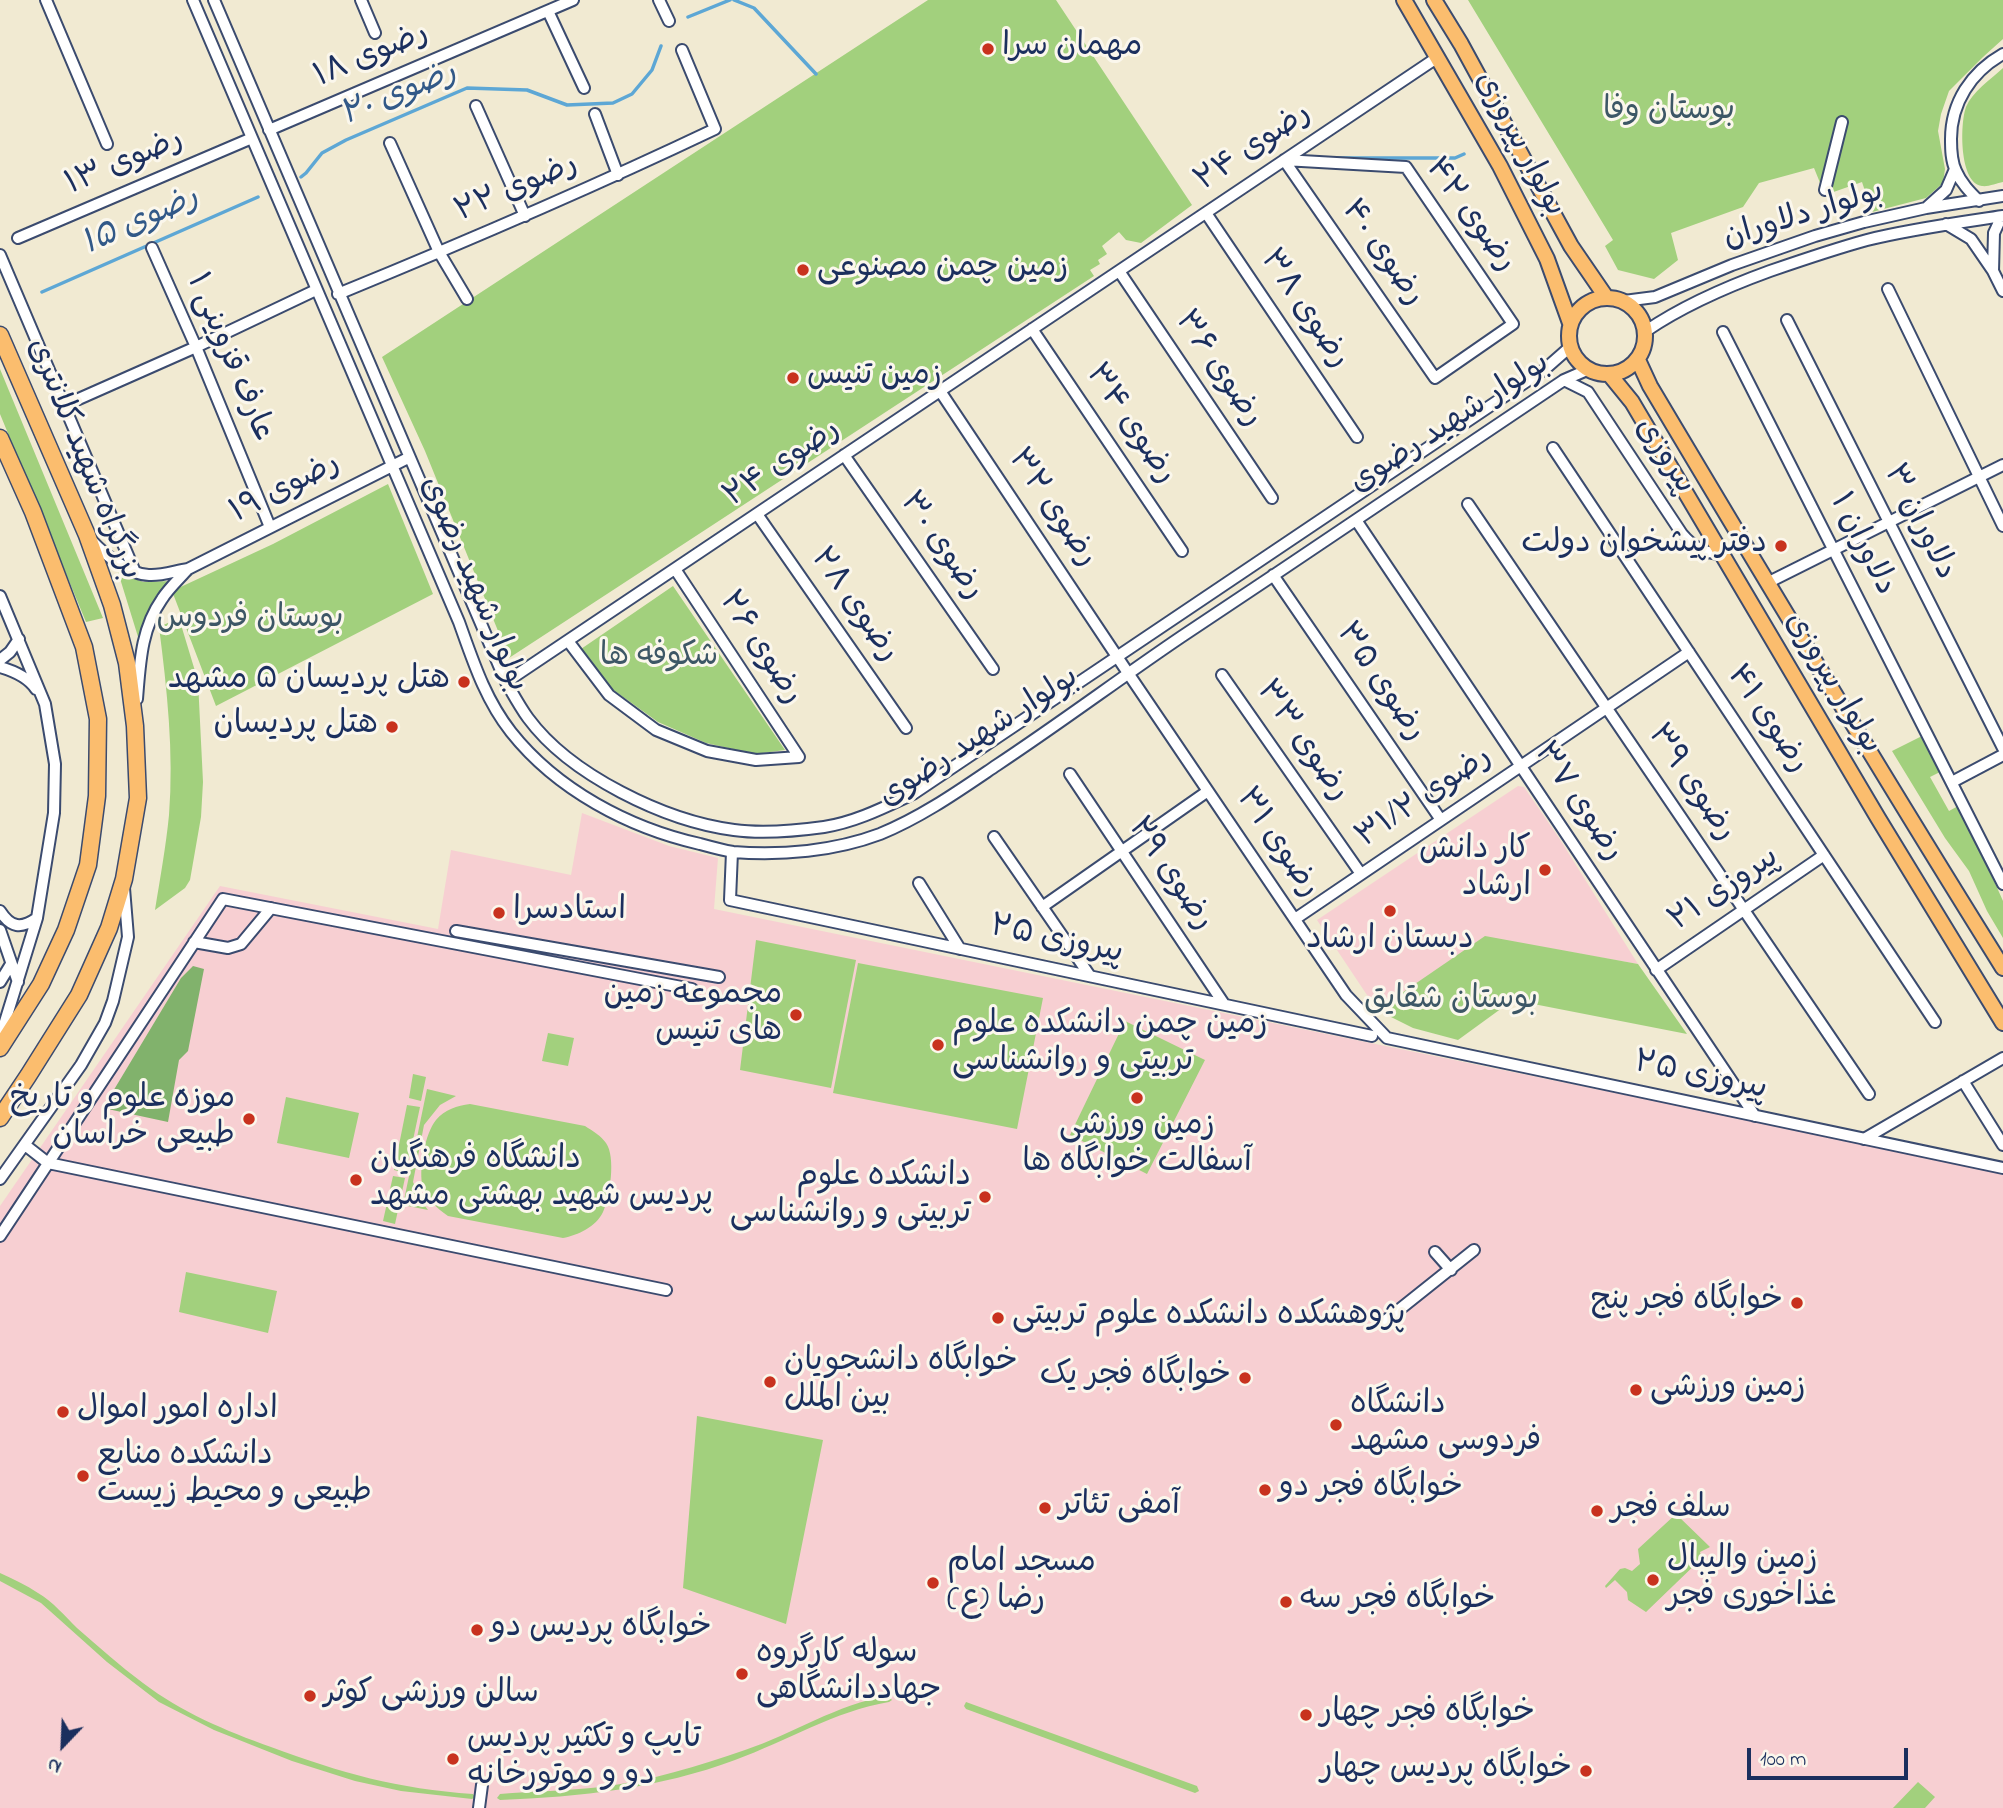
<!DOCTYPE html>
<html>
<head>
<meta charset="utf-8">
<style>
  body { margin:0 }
  #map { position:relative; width:2003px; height:1808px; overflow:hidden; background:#f1ead2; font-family:"Indie Flower",sans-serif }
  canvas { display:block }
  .north { position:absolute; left:28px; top:1710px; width:70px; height:70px; -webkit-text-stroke:5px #fbf7ec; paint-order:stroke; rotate:203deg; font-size:19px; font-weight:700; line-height:28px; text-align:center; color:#1b2f5e }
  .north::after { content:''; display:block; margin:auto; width:24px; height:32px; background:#1b2f5e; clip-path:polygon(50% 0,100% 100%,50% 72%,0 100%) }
  .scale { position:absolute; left:1747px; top:1748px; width:161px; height:32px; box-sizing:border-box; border:4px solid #1b2f5e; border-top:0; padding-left:9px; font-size:21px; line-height:24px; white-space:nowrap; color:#1b2f5e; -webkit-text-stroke:5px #fbf7ec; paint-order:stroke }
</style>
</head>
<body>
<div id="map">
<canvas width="2003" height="1808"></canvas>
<div class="north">N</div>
<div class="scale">100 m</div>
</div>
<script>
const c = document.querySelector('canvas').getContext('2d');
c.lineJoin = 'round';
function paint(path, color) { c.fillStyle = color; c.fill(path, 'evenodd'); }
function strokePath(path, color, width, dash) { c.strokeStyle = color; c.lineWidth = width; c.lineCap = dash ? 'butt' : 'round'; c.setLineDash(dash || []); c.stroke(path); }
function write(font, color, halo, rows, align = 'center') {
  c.font = font + ' "Indie Flower","Playpen Sans Arabic",sans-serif'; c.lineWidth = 6; c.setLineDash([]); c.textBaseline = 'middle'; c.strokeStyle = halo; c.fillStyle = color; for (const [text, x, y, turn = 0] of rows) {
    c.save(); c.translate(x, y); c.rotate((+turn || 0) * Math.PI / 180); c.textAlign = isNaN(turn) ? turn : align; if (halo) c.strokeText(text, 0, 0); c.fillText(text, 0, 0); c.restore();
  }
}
paint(new Path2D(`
  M 1518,786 L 1524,787 L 1559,838 L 1638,964 L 1485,937 L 1377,1010 L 1317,920 Z
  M 582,813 L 669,846 L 718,858 L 714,909 L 2003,1172 L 2003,1808 L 0,1808 L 0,1206 L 220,886 L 438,929 L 451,850 L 571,875 Z`), '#f7cfd2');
paint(new Path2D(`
  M 928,0 L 1056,0 L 1192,205 L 1141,243 L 1126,240 L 1119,232 L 1102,246 L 1107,254 L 1098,260 L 1100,264 L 1090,270 L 1094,276 L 509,658 L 425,451 L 382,357 Z
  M 1468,0 L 2003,0 L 2003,39 L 1983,57 L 1949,91 L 1941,114 L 1938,131 L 1945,169 L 1943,183 L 1926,198 L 1872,212 L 1862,182 L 1825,195 L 1814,168 L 1759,183 L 1743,207 L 1671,233 L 1678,260 L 1654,279 L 1618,270 L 1605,246 L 1613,240 Z
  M 2003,68 L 2003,182 C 1997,183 1988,187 1982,186 C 1959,183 1960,123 1966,107 C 1972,92 1991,79 2003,68 Z
  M 0,369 L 103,618 L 86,622 L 0,414 Z
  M 388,484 L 433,594 L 216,706 L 172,591 L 273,544 Z
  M 118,572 L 143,582 L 171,581 C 155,599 146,617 139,640 Z
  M 673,586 L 785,750 L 755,754 L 706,743 L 658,722 L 612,689 L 581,649 Z
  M 179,618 L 198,681 L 203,782 L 201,817 L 190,880 L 185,888 L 155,910 C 160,879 166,846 169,815 C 174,753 167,689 159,627 Z
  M 1922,736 L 1940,772 L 1930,777 L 1949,811 L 1960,805 L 2003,901 L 2003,938 L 1987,911 L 1969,871 L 1945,838 L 1892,751 Z
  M 1485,936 L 1638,964 L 1687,1034 L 1513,1000 L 1458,1040 L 1413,1028 L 1377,1010 Z
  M 756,940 L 856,960 L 831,1088 L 740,1070 Z
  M 858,963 L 1043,998 L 1017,1129 L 833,1093 Z
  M 1125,1021 L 1205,1060 L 1147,1174 L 1070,1135 Z
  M 548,1033 L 574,1038 L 568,1066 L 542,1061 Z
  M 413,1074 L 426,1077 L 421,1101 L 409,1098 Z
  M 427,1089 L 456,1096 L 440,1105 L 424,1125 L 413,1182 L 422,1202 L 428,1210 L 403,1205 Z
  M 286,1097 L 359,1113 L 349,1158 L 277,1143 Z
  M 470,1104 L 585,1126 C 593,1131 601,1136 606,1143 C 616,1157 610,1197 603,1212 C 596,1227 578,1235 563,1238 L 448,1216 C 437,1208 427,1200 423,1188 C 418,1171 425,1133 436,1120 C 445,1109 457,1106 470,1104 Z
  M 407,1105 L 420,1107 L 406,1173 L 394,1170 Z
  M 393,1176 L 405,1178 L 395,1224 L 383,1221 Z
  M 186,1272 L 277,1291 L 268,1333 L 179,1312 Z
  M 697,1416 L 823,1440 L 786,1624 L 683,1588 Z
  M 1676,1514 L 1710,1547 L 1700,1552 L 1702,1558 L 1646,1612 L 1628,1600 L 1627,1592 L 1615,1580 L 1606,1588 L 1605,1586 L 1620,1569 L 1625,1568 L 1632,1571 L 1640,1564 L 1638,1549 Z
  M 0,1573 C 13,1579 26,1585 38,1593 C 53,1602 65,1616 77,1628 C 99,1647 120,1666 143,1683 C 181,1712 226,1731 271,1747 C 341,1773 398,1789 473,1794 L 475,1797 L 472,1799 L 401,1791 L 355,1781 L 292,1761 L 214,1730 L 159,1702 L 107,1662 L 41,1603 L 0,1581 Z
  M 888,1696 L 892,1700 L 889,1702 C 835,1711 787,1741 735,1760 C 660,1788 580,1797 500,1800 L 497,1798 L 500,1794 C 533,1791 567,1791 601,1787 C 650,1781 698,1766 745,1750 C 793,1734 837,1704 888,1696 Z
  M 966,1702 L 1197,1786 L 1199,1791 L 1195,1793 L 966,1709 L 964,1706 Z
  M 1918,1782 L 1935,1797 L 1925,1808 L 1893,1808 Z`), '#a2d07d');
paint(new Path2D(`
  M 193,966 L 204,969 L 188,1051 L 179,1060 L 168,1122 L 103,1108 L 181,978 Z`), '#81b26c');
strokePath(new Path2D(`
  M 734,0 L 754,8 L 816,74
  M 688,17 L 730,0
  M 1337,158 L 1455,158 L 1464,154
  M 301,177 L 306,173 L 322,153 L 346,140 L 467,88 L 527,90 L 567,105 L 613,103 L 632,94 L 652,70 L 661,46
  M 42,292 L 258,197`), '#5da7d5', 3.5);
const minor = new Path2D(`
  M 46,0 L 107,144
  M 193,0 L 459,622 C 473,661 485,699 511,732 C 557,790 629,828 700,844 C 711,847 722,850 733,852 C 781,856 835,851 880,834 C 922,817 960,790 997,765 C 1059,724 1119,679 1181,637 C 1309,552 1436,466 1564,380 L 1587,370
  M 214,0 L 506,682 C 513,694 520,707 528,718 C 570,775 665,821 734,830 C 763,834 795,831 824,827 C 856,822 885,807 913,794 L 1545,369 L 1570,347
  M 361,0 L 375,33
  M 659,0 L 669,21
  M 548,11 L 584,88
  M 476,106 L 525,216
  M 595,114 L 618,175
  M 269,130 L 573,0
  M 390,143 L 439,252 L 467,299
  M 1284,160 L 1406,167 L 1513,324 L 1435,378 Z
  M 1825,190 L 1842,122
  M 1979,201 C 1970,192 1961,183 1956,171 C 1951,161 1951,149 1951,139 C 1951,103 1971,72 2003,54
  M 1926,208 L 1946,190 L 1955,169
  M 1206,213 L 1357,437
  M 1946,224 L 1971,239 L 1993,271 L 2003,291
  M 18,238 L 252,138
  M 152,248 L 196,347 L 270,527
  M 0,255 L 135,572
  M 1119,271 L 1272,498
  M 1993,271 L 1994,233 L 2002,216
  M 1888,289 L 2003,526
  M 338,294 C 465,242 591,188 715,129 L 682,50
  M 1624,301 L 1655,297 L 1732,265 L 1815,236 L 1864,222 L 1926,208 L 2003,196
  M 1787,320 L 2003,748
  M 1032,329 L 1182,551
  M 1646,331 C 1684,305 1726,287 1770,271 C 1802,260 1834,249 1867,240 C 1911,229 1957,223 2003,216
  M 1723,332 L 2003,884
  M 1564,380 L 1588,392 L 1682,534 C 1694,548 1704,553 1722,554
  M 940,391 L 1128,673 L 1346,995 L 1387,1038 L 2003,1168
  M 65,405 L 196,347 L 316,290
  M 1553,448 L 1935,1022
  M 844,455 L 993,669
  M 1468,504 L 1869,1094
  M 757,514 L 906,728
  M 1356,520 L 1755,1116
  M 92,541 C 104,554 130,575 149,575 C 161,576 175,571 188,569 L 408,458
  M 1273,575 L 1441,820
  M 1767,583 L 2003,465
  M 0,596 L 45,704 L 55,764 L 54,813 L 37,918 L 0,1038
  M 568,641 L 609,695 L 656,730 L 707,751 L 756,760 L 799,757 L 675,569
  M 0,660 L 10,652 L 19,639
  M 0,667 C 14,671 28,677 36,689
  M 1222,675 L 1361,874
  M 506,682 L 1438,57
  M 137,699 C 140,663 141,629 162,599 C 169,588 179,579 188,569
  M 1070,774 L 1224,1004
  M 1952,782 L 2003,755
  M 994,837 L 1090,976
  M 732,852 L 730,900 L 1372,1036
  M 919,883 L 960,949
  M 1042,907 L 1208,791
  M 0,911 C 11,928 21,929 37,918
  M 1295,919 L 1689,652
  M 0,930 L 18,982
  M 456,931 L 719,977
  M 194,942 L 228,948 L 241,944 L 271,908
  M 1656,970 L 1824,855
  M 0,982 L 11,964
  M 1963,1081 L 2003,1145
  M 1864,1139 L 2003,1058
  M 25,1145 L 48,1163 L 666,1290
  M 0,1179 L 81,1065 L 105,1023 L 113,1001 L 128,937 L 124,888
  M 0,1236 L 223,899 L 692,989
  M 1435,1252 L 1451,1270
  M 1385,1321 L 1474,1250
  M 479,1808 L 482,1785`);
const major = new Path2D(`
  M 1404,0 L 1500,166 L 1547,259 L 1570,323
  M 1434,0 L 1461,44 L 1571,246 L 1606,297
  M1569 336a38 38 0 1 1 76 0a38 38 0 1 1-76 0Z
  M 1638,360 L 1650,386 C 1766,581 1883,776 2003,968
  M 1610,375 L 1632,402 L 1878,818 L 2003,1023`);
const highway = new Path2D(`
  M 0,335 L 87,535 L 112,605 L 127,663 L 135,726 L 138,798 L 124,879 L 109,928 L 79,995 L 28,1076 L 0,1118
  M 0,438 L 33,512 L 84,647 L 98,719 L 97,796 L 88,865 L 66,930 L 41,984 L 0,1048`);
strokePath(minor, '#3b4b6f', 14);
strokePath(major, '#3b4b6f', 18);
strokePath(highway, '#3b4b6f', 19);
strokePath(minor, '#fff', 10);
strokePath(major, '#fbbd6e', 14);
strokePath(highway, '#fbbd6e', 16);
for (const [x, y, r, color] of [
  [988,49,7,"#c8321e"],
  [803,270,7,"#c8321e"],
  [793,378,7,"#c8321e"],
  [1781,546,7,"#c8321e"],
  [464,682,7,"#c8321e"],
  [392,727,7,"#c8321e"],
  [1545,870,7,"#c8321e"],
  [1390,911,7,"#c8321e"],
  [499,913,7,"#c8321e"],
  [796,1015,7,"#c8321e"],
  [938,1045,7,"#c8321e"],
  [1137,1098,7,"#c8321e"],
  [249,1119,7,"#c8321e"],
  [356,1180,7,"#c8321e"],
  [985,1197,7,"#c8321e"],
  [1797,1303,7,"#c8321e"],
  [998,1318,7,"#c8321e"],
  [1245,1378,7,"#c8321e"],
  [770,1382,7,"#c8321e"],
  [1636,1390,7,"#c8321e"],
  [63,1412,7,"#c8321e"],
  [1336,1425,7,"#c8321e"],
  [83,1476,7,"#c8321e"],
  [1265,1490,7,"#c8321e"],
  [1045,1508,7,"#c8321e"],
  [1597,1511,7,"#c8321e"],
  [1653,1580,7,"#c8321e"],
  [933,1583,7,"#c8321e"],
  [1286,1602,7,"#c8321e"],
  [477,1630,7,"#c8321e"],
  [742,1674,7,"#c8321e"],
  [310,1696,7,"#c8321e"],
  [1306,1715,7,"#c8321e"],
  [453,1759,7,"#c8321e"],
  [1586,1771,7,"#c8321e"]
]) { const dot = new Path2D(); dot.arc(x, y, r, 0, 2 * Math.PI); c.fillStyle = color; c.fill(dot); strokePath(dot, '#fbf7ec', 2.5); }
write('32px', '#1b2f5e', '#fbf7ec', [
  ["مهمان سرا",1002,49],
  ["زمین چمن مصنوعی",817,270],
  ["زمین تنیس",807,378],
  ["دفتر پیشخوان دولت",1767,546,"right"],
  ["هتل پردیسان ۵ مشهد",450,682,"right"],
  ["هتل پردیسان",378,727,"right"],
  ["کار دانش",1531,852,"right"],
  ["ارشاد",1531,889,"right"],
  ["استادسرا",513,913],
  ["دبستان ارشاد",1390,942,"center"],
  ["مجموعه زمین",782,997,"right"],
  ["های تنیس",782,1034,"right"],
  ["زمین چمن دانشکده علوم",952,1027],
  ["تربیتی و روانشناسی",952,1064],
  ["موزه علوم و تاریخ",235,1101,"right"],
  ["طبیعی خراسان",235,1138,"right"],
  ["زمین ورزشی",1137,1128,"center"],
  ["آسفالت خوابگاه ها",1137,1165,"center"],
  ["دانشگاه فرهنگیان",370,1162],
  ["پردیس شهید بهشتی مشهد",370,1199],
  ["دانشکده علوم",971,1179,"right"],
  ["تربیتی و روانشناسی",971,1216,"right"],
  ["خوابگاه فجر پنج",1783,1303,"right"],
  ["پژوهشکده دانشکده علوم تربیتی",1012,1318],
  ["خوابگاه دانشجویان",784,1364],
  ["بین الملل",784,1401],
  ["خوابگاه فجر یک",1231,1378,"right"],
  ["زمین ورزشی",1650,1390],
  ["دانشگاه",1350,1407],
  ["فردوسی مشهد",1350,1444],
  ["اداره امور اموال",77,1412],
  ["دانشکده منابع",97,1458],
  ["طبیعی و محیط زیست",97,1495],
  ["خوابگاه فجر دو",1279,1490],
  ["آمفی تئاتر",1059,1508],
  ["سلف فجر",1611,1511],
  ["زمین والیبال",1667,1562],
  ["غذاخوری فجر",1667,1599],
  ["مسجد امام",947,1565],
  ["رضا (ع)",947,1602],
  ["خوابگاه فجر سه",1300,1602],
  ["خوابگاه پردیس دو",491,1630],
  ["سوله کارگروه",756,1656],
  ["جهاددانشگاهی",756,1693],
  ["سالن ورزشی کوثر",324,1696],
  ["خوابگاه فجر چهار",1320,1715],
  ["تایپ و تکثیر پردیس",467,1741],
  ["دو و موتورخانه",467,1778],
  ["خوابگاه پردیس چهار",1572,1771,"right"]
], 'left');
write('32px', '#1b2f5e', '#fbf7ec', [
  ["رضوی ۱۸",372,57,-23],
  ["بولوار پیروزی",1518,145,62],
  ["رضوی ۲۴",1254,149,-34],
  ["رضوی ۱۳",125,164,-23],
  ["رضوی ۲۲",517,190,-23],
  ["رضوی ۴۲",1469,216,54],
  ["بولوار دلاوران",1804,217,-17],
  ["رضوی ۴۰",1381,254,55],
  ["رضوی ۳۸",1303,310,56],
  ["عارف قزوینی ۱",228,358,67],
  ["رضوی ۳۶",1217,370,56],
  ["رضوی ۳۴",1129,425,56],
  ["بولوار شهید رضوی",1451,425,-33],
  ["پیروزی",1663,457,57],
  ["بزرگراه شهید کلانتری",82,460,68],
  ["رضوی ۲۴",783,465,-34],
  ["رضوی ۱۹",286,490,-27],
  ["رضوی ۳۲",1051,509,56],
  ["دلاوران ۳",1918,523,63],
  ["دلاوران ۱",1861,545,63],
  ["رضوی ۳۰",940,547,55],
  ["بولوار شهید رضوی",472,585,67],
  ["رضوی ۲۸",853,606,55],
  ["رضوی ۲۶",759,649,57],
  ["رضوی ۳۵",1379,683,56],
  ["بولوار پیروزی",1831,684,59],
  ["رضوی ۴۱",1766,720,56],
  ["بولوار شهید رضوی",980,739,-33],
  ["رضوی ۳۳",1301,742,55],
  ["رضوی ۳۹",1690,784,56],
  ["رضوی ۳۱/۲",1425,799,-34],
  ["رضوی ۳۷",1577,803,56],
  ["رضوی ۳۱",1276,844,56],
  ["رضوی ۲۹",1169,875,56],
  ["پیروزی ۲۱",1725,891,-34],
  ["پیروزی ۲۵",1056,942,12],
  ["پیروزی ۲۵",1700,1078,12]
]);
write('32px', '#3d5766', '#fbf7ec', [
  ["بوستان وفا",1669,113],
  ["بوستان فردوس",250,621],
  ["شکوفه ها",659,659],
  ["بوستان شقایق",1451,1002]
]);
write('italic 33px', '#325988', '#fbf7ec', [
  ["رضوی ۲۰",399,96,-22],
  ["رضوی ۱۵",141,223,-24]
]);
</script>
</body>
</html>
